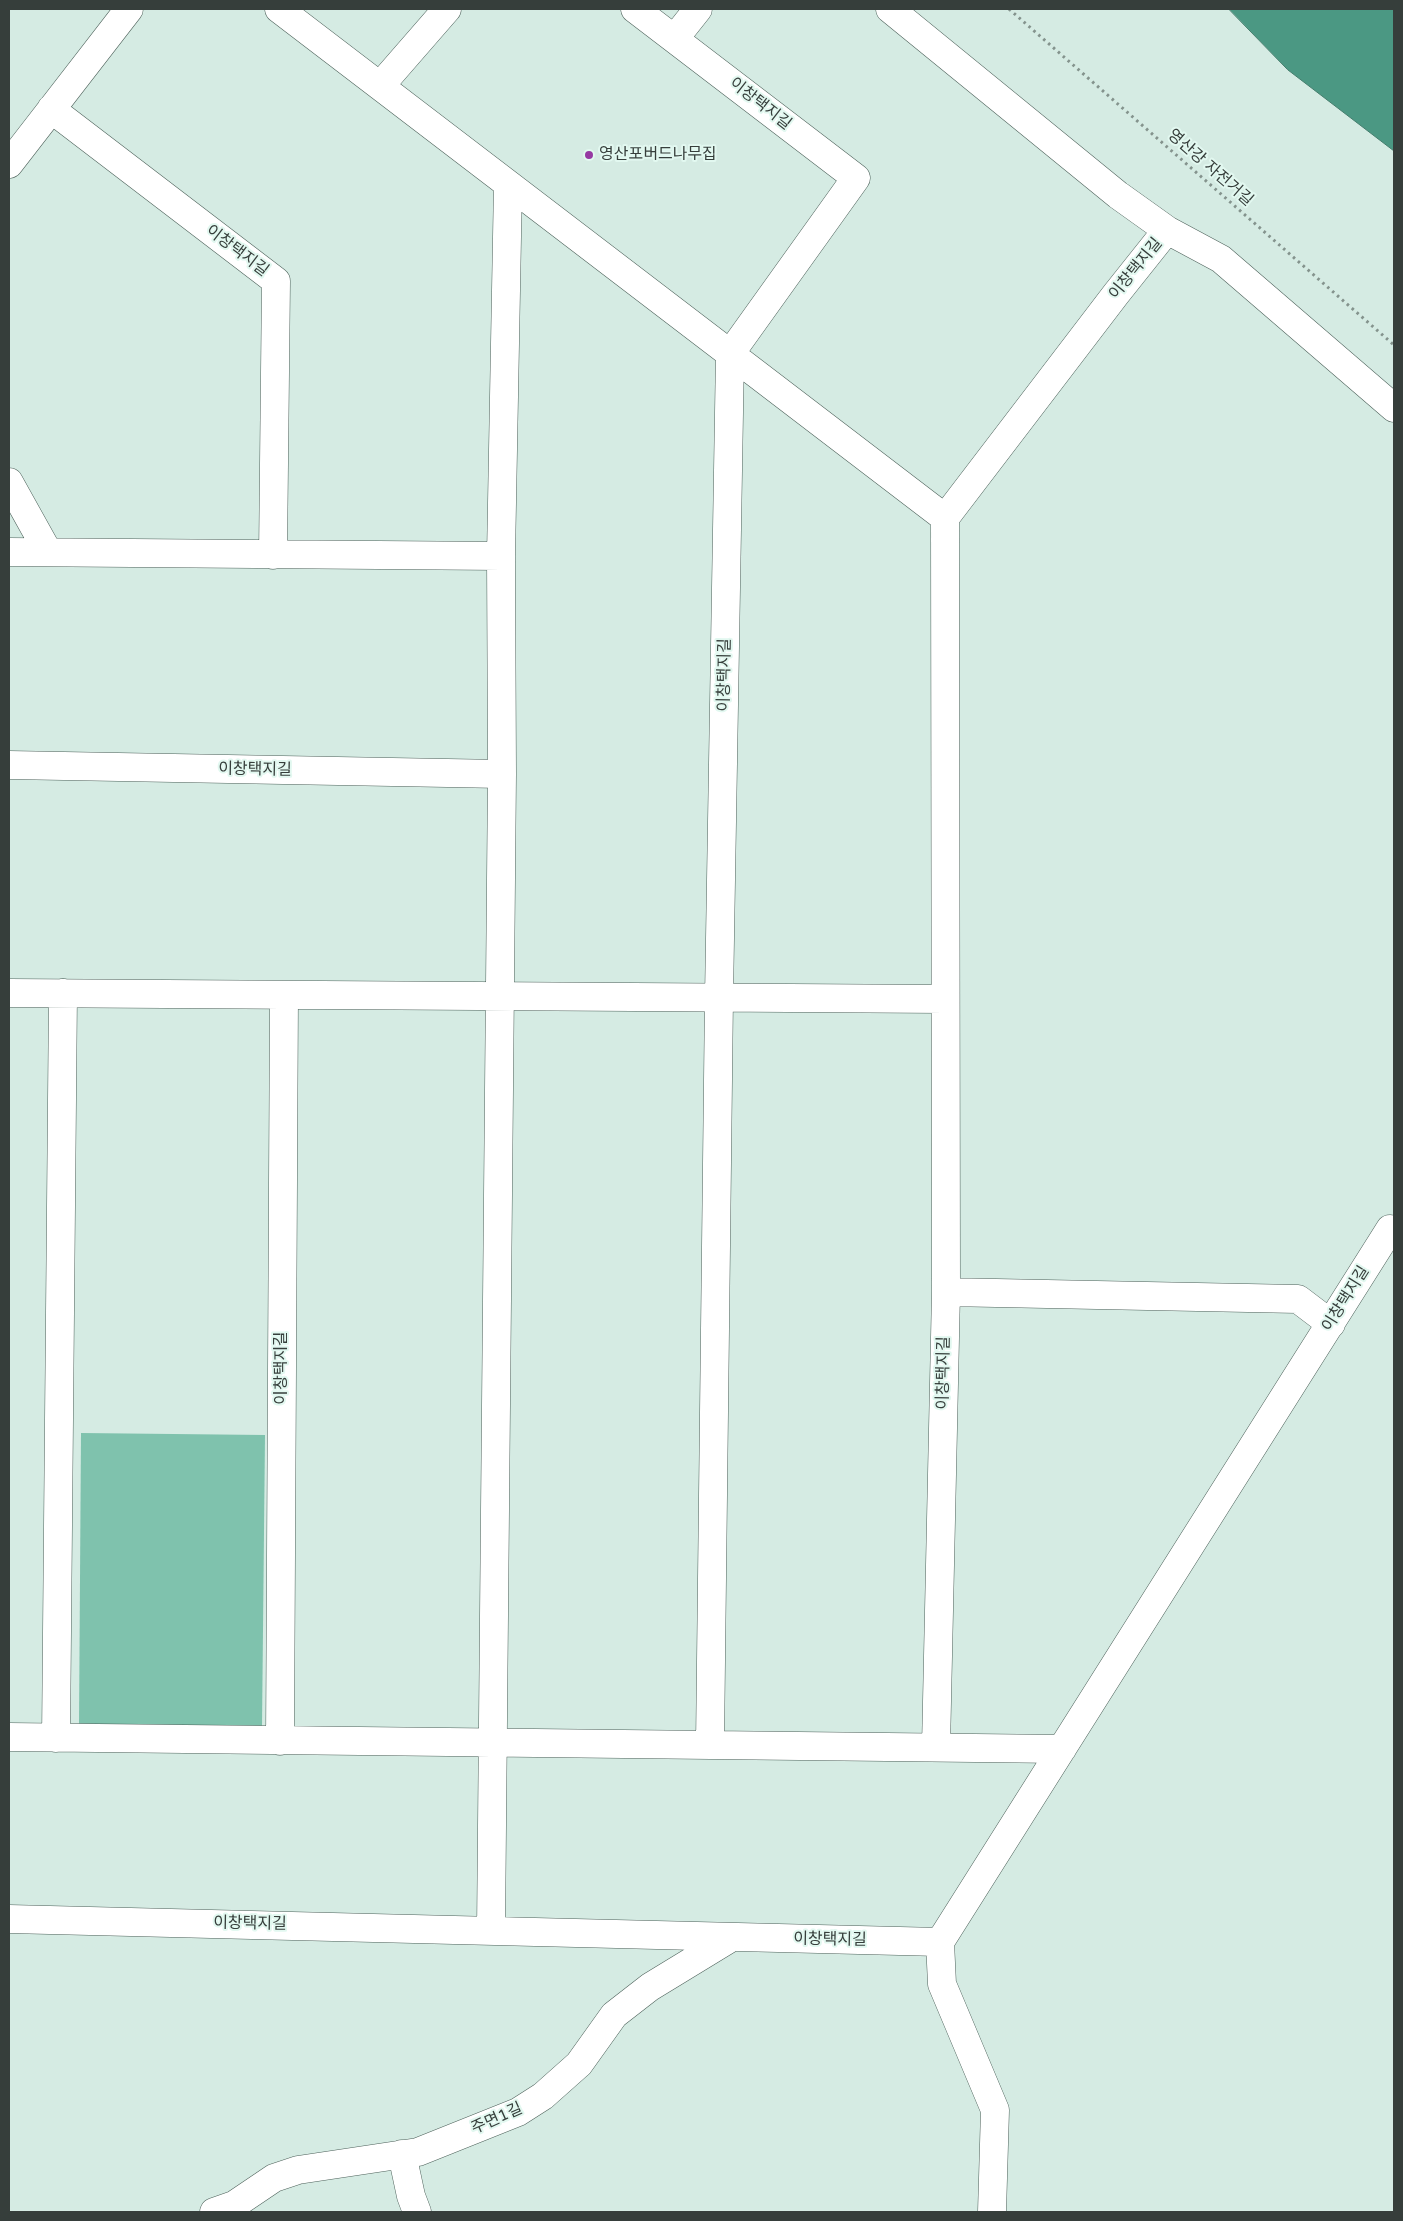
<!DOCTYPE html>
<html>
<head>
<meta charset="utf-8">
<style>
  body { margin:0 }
  #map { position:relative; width:1403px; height:2221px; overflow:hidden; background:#d5ebe3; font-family:"Varela Round",sans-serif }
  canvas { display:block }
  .frame { position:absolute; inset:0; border:10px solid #363e3b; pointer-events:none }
</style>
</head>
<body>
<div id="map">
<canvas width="1403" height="2221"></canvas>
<div class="frame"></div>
</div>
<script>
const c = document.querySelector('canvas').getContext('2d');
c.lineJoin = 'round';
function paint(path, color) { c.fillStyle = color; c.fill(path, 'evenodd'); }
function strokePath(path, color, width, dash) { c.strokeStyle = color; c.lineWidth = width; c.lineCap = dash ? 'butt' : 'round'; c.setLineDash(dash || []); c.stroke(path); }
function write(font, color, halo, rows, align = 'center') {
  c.font = font + ' "Varela Round","Noto Sans KR",sans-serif'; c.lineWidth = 4; c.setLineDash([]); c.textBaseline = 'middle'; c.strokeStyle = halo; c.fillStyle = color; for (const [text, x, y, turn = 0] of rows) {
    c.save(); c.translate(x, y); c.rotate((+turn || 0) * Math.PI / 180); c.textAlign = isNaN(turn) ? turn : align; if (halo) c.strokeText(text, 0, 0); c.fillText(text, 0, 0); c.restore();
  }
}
paint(new Path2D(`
  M 81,1433 L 265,1435 L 262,1726 L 79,1724 Z`), '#7fc2ad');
const water = new Path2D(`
  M 1229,9 L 1394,9 L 1394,151 L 1288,70 Z`);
paint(water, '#4b9883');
strokePath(water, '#457d6d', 1);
const minor = new Path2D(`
  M 279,9 L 945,518
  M 635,9 L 856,178 L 730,354 L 719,997 L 710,1744
  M 890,9 L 1118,195 L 1167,230 L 1116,294 L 945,518 L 946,1292 L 936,1747
  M 675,38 L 698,9
  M 380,86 L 447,9
  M 51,109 L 276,281 L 273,555
  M 9,164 L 129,9
  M 1167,230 L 1221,259 L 1394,408
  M 9,482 L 48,552
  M 9,552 L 501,556
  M 9,765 L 502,774
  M 9,993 L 945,999
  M 946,1292 L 1298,1299 L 1331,1324
  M 9,1737 L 1062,1749
  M 56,1738 L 63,993
  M 280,1741 L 284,995
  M 9,1919 L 940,1942
  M 491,1930 L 502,774 L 501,556 L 508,184
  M 940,1942 L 1390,1229
  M 940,1942 L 942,1984 L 995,2110 L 992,2212
  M 402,2154 L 411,2196 L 417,2212
  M 214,2212 L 234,2205 L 274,2178 L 298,2170 L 418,2152 L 518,2112 L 543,2096 L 579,2064 L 614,2015 L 650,1987 L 732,1937`);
strokePath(minor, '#4d615a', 29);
strokePath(new Path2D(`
  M 1009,9 L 1394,345`), '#84938d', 3, [2.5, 4]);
strokePath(minor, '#fff', 28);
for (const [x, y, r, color] of [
  [589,155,5,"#9639a2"]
]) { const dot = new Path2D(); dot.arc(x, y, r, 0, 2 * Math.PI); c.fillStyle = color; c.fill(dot); strokePath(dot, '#e2f8f0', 2); }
write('16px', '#363e3b', '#e2f8f0', [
  ["이창택지길",760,104,38],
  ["영산강 자전거길",1210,168,41],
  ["이창택지길",237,251,37],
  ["이창택지길",1136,269,-51],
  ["이창택지길",725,675,-89],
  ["이창택지길",255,770,1],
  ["이창택지길",1346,1299,-58],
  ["이창택지길",282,1368,-90],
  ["이창택지길",944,1373,-89],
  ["이창택지길",250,1924,1],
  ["이창택지길",830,1940,1],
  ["주면1길",497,2119,-24]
]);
write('16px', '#363e3b', '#e2f8f0', [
  ["영산포버드나무집",599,155]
], 'left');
</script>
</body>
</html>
